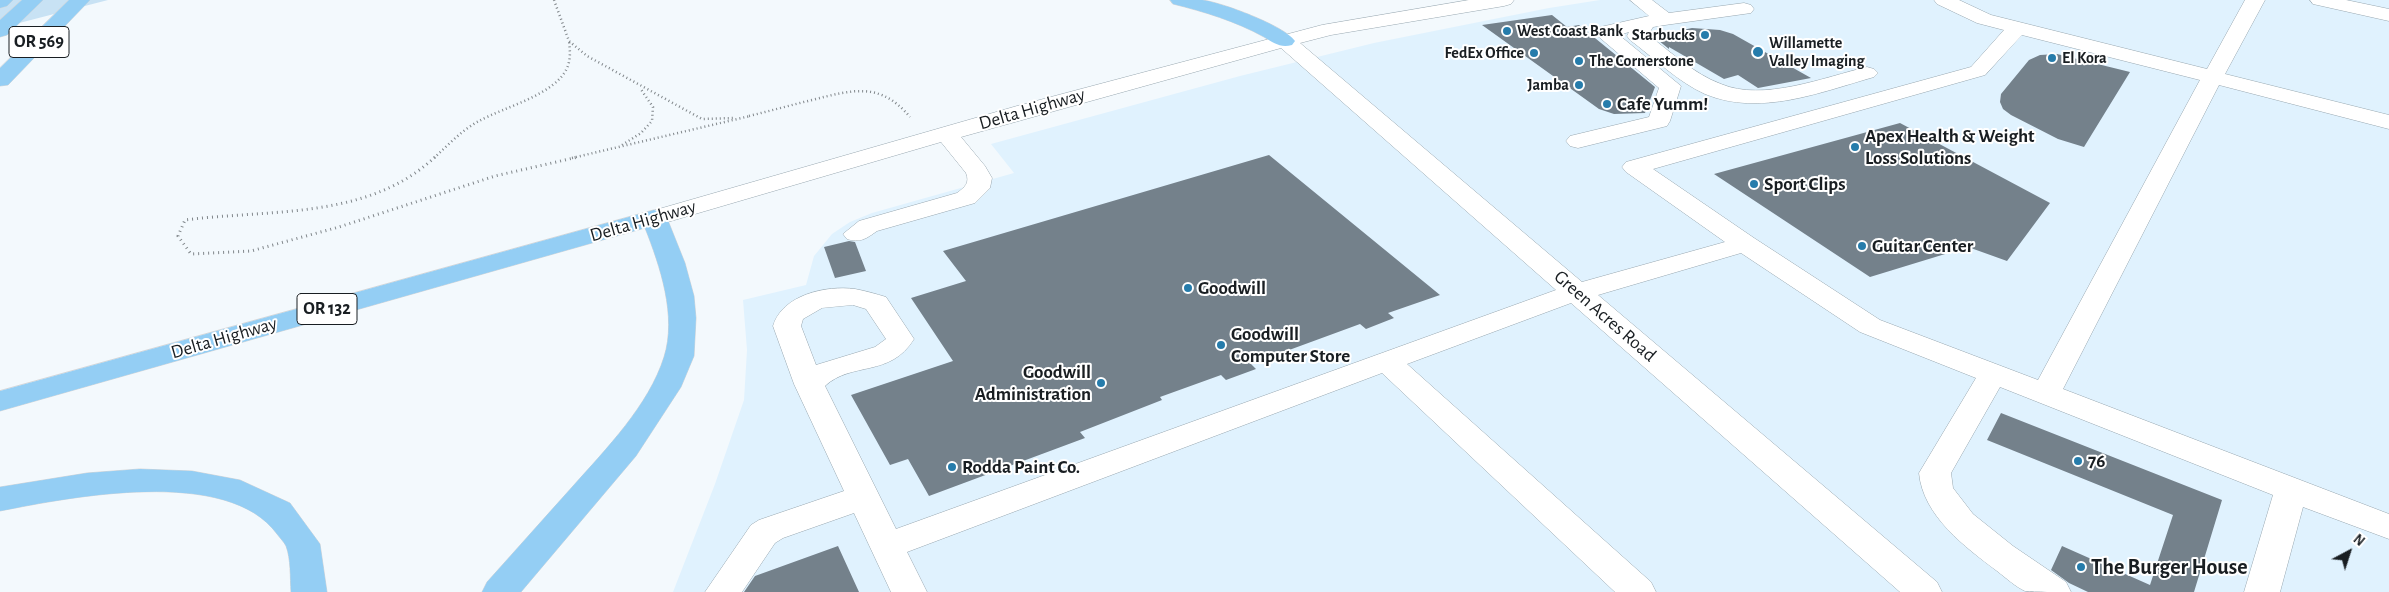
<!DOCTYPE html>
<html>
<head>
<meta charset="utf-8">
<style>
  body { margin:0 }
  #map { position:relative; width:2389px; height:592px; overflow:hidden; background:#f3f9fd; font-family:"Alegreya Sans",sans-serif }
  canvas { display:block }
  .north { position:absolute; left:2324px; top:527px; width:50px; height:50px; -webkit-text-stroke:4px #fff; paint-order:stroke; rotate:40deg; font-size:14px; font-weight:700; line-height:20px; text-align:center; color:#191e22 }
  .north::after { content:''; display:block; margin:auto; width:18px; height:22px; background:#191e22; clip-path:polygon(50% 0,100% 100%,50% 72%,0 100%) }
</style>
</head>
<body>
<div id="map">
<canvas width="2389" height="592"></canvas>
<div class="north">N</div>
</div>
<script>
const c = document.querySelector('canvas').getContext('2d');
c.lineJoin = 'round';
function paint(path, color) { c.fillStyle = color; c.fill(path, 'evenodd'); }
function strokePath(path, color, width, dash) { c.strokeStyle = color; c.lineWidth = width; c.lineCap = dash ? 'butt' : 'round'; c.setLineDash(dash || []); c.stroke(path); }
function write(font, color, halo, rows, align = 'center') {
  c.font = font + ' "Alegreya Sans",sans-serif'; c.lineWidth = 4; c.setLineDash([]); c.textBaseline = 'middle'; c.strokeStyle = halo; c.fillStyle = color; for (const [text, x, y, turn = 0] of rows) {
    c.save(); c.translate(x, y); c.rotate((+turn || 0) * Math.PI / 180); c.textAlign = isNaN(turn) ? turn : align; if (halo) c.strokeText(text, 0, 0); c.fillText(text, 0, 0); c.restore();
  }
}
paint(new Path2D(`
  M 1600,0 L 2389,0 L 2389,592 L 673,592 L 715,484 L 744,400 L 747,350 L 743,300 L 806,285 L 814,256 L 832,234 L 850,222 L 872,213 L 1014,173 L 991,144 L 1240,76 L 1374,43 L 1549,8 Z`), '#e0f2fe');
paint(new Path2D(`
  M 0,0 L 108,0 L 0,28 Z`), '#c8e2f4');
paint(new Path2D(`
  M 1552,15 L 1567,27 L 1579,25 L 1655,87 L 1645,113 L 1614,114 L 1599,109 L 1482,25 Z
  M 1692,28 L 1720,30 L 1733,34 L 1811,78 L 1758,88 L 1738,75 L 1724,79 L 1669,47 L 1669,49 L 1653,36 Z
  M 2057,54 L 2130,72 L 2084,147 L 2058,139 L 2011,115 L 2003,109 L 2000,102 L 2001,94 L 2029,60 L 2040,55 Z
  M 1900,123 L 2050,203 L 2007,261 L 1968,247 L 1870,277 L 1714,174 Z
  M 1269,155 L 1440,295 L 1388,313 L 1394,318 L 1366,329 L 1360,324 L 1251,364 L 1256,369 L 1226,380 L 1221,375 L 1160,397 L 1162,400 L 1080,432 L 1085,438 L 929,496 L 908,459 L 890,465 L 851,395 L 953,361 L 911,298 L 966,281 L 943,251 Z
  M 849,241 L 855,242 L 866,271 L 835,278 L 824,247 Z
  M 2001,413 L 2222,500 L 2194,592 L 2088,592 L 2069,583 L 2051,570 L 2062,546 L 2150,585 L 2173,515 L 1987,440 Z
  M 838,546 L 859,592 L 744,592 L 755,576 Z`), '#74818b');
const minor = new Path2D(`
  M 1469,0 L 1514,0 L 1511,4 L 1504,6 L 1331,35 L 1300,43 L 1582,282 L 1725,242 L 1626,172 L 1622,167 L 1626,162 L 1971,67 L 2004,30 L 1977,23 L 1937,4 L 1934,0 L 1959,0 L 1991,15 L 2207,69 L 2245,0 L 2265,0 L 2225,74 L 2389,115 L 2389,129 L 2219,85 L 2063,389 L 2389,514 L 2389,539 L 2303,507 L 2280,592 L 2244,592 L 2273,495 L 2000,387 L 1951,473 L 1953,488 L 1973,514 L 2013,546 L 2066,582 L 2071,592 C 2060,592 2034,592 2025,591 C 2016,587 2006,578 1997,571 C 1965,547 1923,516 1919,473 L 1976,378 L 1860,332 L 1741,253 L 1598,295 L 1937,582 L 1942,592 L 1900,592 L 1571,303 L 1407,364 L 1651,582 L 1656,592 L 1615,592 L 1382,373 L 907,552 L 927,592 L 891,592 L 854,513 L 783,538 L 775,543 L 742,592 L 705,592 L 751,525 L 759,520 L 844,491 L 794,384 L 773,326 C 782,295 826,285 855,289 C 866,291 876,294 886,297 L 914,339 C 890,378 852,361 825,386 L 896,529 L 1556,290 L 1281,48 L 961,137 L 985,166 L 992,178 L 990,188 L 975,203 L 877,231 C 866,239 860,243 847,239 L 843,234 L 859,221 L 957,193 C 965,187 970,183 966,173 L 941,142 L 654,226 L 645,223 L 641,218 L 645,213 L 1017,106 L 1322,25 ZM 2022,35 L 2200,80 L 2038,380 L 1880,320 L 1754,238 L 1653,169 L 1985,75 ZM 853,305 L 866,309 L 886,339 L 875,347 L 816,365 L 801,326 L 803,319 L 822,308 Z
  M 1630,0 L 1652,0 L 1669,13 L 1744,3 L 1751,5 L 1754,9 L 1751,13 L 1665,25 L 1653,27 L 1648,35 C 1671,52 1694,74 1721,84 C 1763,102 1825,77 1867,67 L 1874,69 L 1878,73 L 1874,77 C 1821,92 1760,117 1705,94 C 1678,82 1654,58 1630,40 L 1627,36 L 1629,32 L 1619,35 L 1681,86 L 1670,121 L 1667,126 L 1578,148 L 1570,146 L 1566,141 L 1570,136 L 1649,117 L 1659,88 L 1593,32 L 1596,28 L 1649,16 Z
  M 2310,0 L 2346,0 L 2389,9 L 2389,21 L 2313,4 Z`);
const highway = new Path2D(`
  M 0,0 L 13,0 L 7,6 L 0,8 Z
  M 22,0 L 43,0 L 7,35 L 0,37 L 0,20 Z
  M 69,0 L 90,0 L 8,85 L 0,86 L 0,68 Z
  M 1170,0 C 1181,0 1192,0 1202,0 C 1221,2 1285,26 1295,41 L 1292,45 C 1280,48 1274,43 1264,37 C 1235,21 1205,12 1173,4 Z
  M 654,210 L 663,213 L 667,218 L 685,263 L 694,296 L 696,318 L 694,356 L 681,387 L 636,456 L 521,592 L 482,592 L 487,582 C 516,550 544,518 573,486 C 606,449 649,405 664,357 C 677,316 660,266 645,228 L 0,411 L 0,391 Z
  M 140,469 L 192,471 L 240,480 L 290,503 L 320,544 L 327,592 L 291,592 C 290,578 291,559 286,546 C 284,542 280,538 277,534 C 228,466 71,497 0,511 L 0,487 L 87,473 Z`);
strokePath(minor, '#99a8b1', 1);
strokePath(highway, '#d6d6d7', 1);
strokePath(new Path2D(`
  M 554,0 L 569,41 L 587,56 L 702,119 L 735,118
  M 749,116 C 770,111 791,105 812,100 C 852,90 880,81 910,117
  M 622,145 L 641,133 L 652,121 L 653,107 L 640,88
  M 434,158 C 448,145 462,130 479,121 C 504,107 555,95 567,68 C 571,59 570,50 569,41
  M 572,158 L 750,116`), '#81878b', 2.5, [1, 3]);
strokePath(new Path2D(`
  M 435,157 C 368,220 270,209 185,220 L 178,236 L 191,254 L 251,251 L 339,227 L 495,176 L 578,157`), '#81878b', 3, [1, 4]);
paint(minor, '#fff');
paint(highway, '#94cef4');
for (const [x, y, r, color] of [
  [1507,31,5,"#267cab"],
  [1705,35,5,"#267cab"],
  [1758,52,6,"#267cab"],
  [1534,53,5,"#267cab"],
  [2052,58,5,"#267cab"],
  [1579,61,5,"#267cab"],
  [1579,85,5,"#267cab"],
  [1607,104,5,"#267cab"],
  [1855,147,5,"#267cab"],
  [1754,184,5,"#267cab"],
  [1862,246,5,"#267cab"],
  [1188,288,5,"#267cab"],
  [1221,345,5,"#267cab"],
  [1101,383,5,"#267cab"],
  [2078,461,5,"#267cab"],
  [952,467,5,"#267cab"],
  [2081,567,5,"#267cab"]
]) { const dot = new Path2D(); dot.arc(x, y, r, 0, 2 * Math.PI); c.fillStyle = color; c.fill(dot); strokePath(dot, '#fff', 2); }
write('bold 16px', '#191e22', '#fff', [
  ["West Coast Bank",1517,31],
  ["Starbucks",1695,35,"right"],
  ["Willamette",1769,43],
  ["Valley Imaging",1769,61],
  ["FedEx Office",1524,53,"right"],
  ["El Kora",2062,58],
  ["The Cornerstone",1589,61],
  ["Jamba",1569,85,"right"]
], 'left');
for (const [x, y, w] of [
  [39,42,60],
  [327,309,60]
]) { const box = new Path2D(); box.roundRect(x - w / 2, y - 15.5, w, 31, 4); c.fillStyle = '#fff'; c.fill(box); strokePath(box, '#191e22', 1); }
write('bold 18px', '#191e22', null, [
  ["OR 569",39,42],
  ["OR 132",327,309]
]);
write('bold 19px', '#191e22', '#fff', [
  ["Cafe Yumm!",1617,104],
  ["Apex Health & Weight",1865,136],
  ["Loss Solutions",1865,158],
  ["Sport Clips",1764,184],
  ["Guitar Center",1872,246],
  ["Goodwill",1198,288],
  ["Goodwill",1231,334],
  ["Computer Store",1231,356],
  ["Goodwill",1091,372,"right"],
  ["Administration",1091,394,"right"],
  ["76",2088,461],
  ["Rodda Paint Co.",962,467]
], 'left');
write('19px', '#191e22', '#fff', [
  ["Delta Highway",1032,109,-16],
  ["Delta Highway",643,221,-16],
  ["Green Acres Road",1605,316,41],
  ["Delta Highway",224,338,-16]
]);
write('bold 22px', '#191e22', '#fff', [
  ["The Burger House",2091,567]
], 'left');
</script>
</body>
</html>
